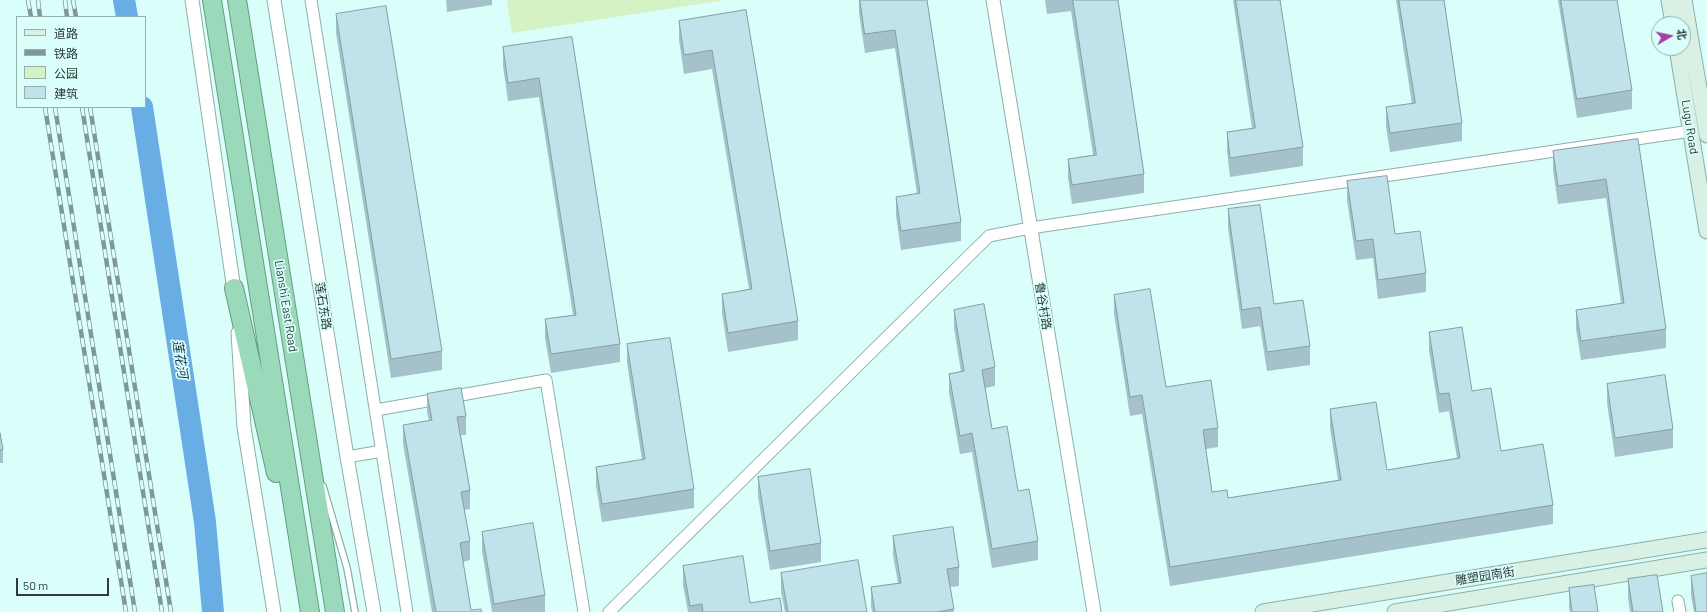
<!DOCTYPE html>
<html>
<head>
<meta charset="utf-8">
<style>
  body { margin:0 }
  #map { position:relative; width:1707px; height:612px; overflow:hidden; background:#dafefa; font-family:Barlow,"Noto Sans SC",sans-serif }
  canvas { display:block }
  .legend { position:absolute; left:16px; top:16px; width:130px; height:92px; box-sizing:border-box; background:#dafefa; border:1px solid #95b0ad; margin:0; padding:5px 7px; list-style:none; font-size:12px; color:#2d3b3a }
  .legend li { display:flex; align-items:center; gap:8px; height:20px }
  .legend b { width:20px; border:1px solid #95b0ad }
  .north { position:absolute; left:1651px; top:16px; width:40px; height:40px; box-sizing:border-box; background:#dafefa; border:1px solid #95b0ad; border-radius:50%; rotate:81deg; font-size:11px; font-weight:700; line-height:16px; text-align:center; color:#2d3b3a }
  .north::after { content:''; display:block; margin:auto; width:14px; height:18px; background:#a241a8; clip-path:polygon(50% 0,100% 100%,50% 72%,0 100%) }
  .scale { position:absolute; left:16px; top:578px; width:93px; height:18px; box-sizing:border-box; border:2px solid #2d3b3a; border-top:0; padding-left:5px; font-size:12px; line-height:14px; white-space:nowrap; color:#2d3b3a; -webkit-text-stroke:3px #dafefa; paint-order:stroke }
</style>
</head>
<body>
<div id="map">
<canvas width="1707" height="612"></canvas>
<ul class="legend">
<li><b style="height:5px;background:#d9f1e5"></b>道路</li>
<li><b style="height:5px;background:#7f9795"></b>铁路</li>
<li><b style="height:11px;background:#d5f2c4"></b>公园</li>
<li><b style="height:11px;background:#c0e2eb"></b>建筑</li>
</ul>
<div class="north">北</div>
<div class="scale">50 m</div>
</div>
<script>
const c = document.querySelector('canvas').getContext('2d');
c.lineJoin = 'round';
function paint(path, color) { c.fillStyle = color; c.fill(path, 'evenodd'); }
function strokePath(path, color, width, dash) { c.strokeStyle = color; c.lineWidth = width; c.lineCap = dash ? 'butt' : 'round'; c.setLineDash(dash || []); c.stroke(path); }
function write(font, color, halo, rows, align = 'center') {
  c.font = font + ' Barlow,"Noto Sans SC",sans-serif'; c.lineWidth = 3.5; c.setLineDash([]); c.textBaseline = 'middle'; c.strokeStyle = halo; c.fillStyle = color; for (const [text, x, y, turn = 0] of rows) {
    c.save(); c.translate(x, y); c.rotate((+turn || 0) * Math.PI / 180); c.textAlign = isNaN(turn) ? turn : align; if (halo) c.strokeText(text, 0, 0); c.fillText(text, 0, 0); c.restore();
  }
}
paint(new Path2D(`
  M 507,0 L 725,0 L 512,33 Z`), '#d5f2c4');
strokePath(new Path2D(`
  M 124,0 L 127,17
  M 142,107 L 205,522 L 213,612`), '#68aee5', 22);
const service = new Path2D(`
  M 323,486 L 347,568 L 355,612`);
const minor = new Path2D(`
  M 311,0 L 407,612
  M 376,410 L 546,380 L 584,612
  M 347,457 L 382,451
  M 1678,601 L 1680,612
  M 609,612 L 989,236 L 1030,228 L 1691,131`);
const tertiary = new Path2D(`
  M 192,0 L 235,297
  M 274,0 L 347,457 L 374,612
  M 993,0 L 1094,612
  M 238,333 L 244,427 L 274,612`);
const secondary = new Path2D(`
  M 1669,0 L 1673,24
  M 1684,0 L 1707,135
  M 1677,48 L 1707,231
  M 1263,612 L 1707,540
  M 1395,612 L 1707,560`);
const trunk = new Path2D(`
  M 212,0 L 310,612
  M 237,0 L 335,612
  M 234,288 L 276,473`);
strokePath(service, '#8dafac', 8);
strokePath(minor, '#8dafac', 13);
strokePath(tertiary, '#8dafac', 15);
strokePath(secondary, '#8dafac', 17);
strokePath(trunk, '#649c82', 20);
strokePath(service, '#fff', 5.5);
strokePath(minor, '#fff', 11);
strokePath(tertiary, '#fff', 13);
strokePath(secondary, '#d9f1e5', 15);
strokePath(trunk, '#9adaba', 18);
const rail = new Path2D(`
  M 28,0 L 31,17
  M 38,0 L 40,17
  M 65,0 L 67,17
  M 73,0 L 76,17
  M 45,107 L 126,612
  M 55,107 L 135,612
  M 82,107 L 162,612
  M 90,107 L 171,612`);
strokePath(rail, '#7f9795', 4.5);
strokePath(rail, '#dafefa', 3, [9]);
paint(new Path2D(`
  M 446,0 L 492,0 L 492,5 L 447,12 Z
  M 859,0 L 927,0 L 961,222 L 961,241 L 901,250 L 896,216 L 896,197 L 917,194 L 895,48 L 865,53 L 859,13 Z
  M 1045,0 L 1118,0 L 1144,174 L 1144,193 L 1072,204 L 1068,178 L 1068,159 L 1093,155 L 1071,11 L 1047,14 Z
  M 1233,0 L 1280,0 L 1303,147 L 1303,166 L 1230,177 L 1227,151 L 1227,132 L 1252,128 Z
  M 1396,0 L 1444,0 L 1462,123 L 1462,141 L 1390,152 L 1386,126 L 1386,107 L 1412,104 Z
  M 1558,0 L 1617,0 L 1632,90 L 1632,109 L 1577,118 Z
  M 746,10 L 798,321 L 798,340 L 728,352 L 722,313 L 722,294 L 749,289 L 712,69 L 684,74 L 679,40 L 679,21 Z
  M 336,14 L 442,351 L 442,370 L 391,378 L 336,33 Z
  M 572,37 L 620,344 L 620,362 L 551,373 L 545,338 L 545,319 L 573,315 L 539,97 L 508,101 L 503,66 L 503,47 Z
  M 1638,139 L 1666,329 L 1666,348 L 1581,360 L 1576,329 L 1576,310 L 1621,303 L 1606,198 L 1558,204 L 1553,170 L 1553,151 Z
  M 1347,181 L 1395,234 L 1426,273 L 1426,292 L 1378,299 L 1373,258 L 1356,260 L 1347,200 Z
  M 1228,209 L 1274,304 L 1310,346 L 1310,365 L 1267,371 L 1260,326 L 1242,329 L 1228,228 Z
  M 1114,295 L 1166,387 L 1218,428 L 1218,447 L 1206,449 L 1212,492 L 1228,498 L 1338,480 L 1330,428 L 1330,409 L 1387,470 L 1457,458 L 1449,411 L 1439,413 L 1429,351 L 1429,332 L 1472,391 L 1501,451 L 1553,505 L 1553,524 L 1170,586 L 1142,414 L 1130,416 L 1114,314 Z
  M 954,310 L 995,367 L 995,386 L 985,388 L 992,429 L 1018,491 L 1038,541 L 1038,560 L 992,568 L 972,452 L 960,454 L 949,393 L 949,374 L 961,372 L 954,328 Z
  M 627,344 L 694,489 L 694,508 L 602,522 L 596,486 L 596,467 L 642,460 L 627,363 Z
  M 1607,384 L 1673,429 L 1673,448 L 1615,457 L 1607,403 Z
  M 427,394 L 466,416 L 466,435 L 461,435 L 470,490 L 470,509 L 464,510 L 470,541 L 470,560 L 463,562 L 471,610 L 482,612 L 432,612 L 403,444 L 403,425 L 429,421 L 427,412 Z
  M 0,433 L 3,449 L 3,463 L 0,463 Z
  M 758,477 L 821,543 L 821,562 L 770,570 L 758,496 Z
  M 482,532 L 545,595 L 545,612 L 492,612 L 482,551 Z
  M 893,536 L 959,567 L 959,586 L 950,587 L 954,612 L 872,612 L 871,606 L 871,587 L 898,583 L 893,555 Z
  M 683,566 L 750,603 L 782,612 L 688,612 L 683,585 Z
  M 781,573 L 867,612 L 785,612 L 781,592 Z
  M 1691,576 L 1707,612 L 1694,612 L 1691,595 Z
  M 1628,579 L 1663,612 L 1630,612 L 1628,598 Z
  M 1569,588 L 1598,612 L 1570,612 L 1569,607 Z`), '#a5c2ca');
const building = new Path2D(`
  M 860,0 L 927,0 L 961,222 L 901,231 L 896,197 L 920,193 L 895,30 L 865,34 Z
  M 1073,0 L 1118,0 L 1144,174 L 1072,185 L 1068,159 L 1096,155 Z
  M 1236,0 L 1280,0 L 1303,147 L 1230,158 L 1227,132 L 1255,128 Z
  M 1399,0 L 1444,0 L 1462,123 L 1390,133 L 1386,107 L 1415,103 Z
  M 1561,0 L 1617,0 L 1632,90 L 1577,99 Z
  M 386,6 L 442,351 L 391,359 L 336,14 Z
  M 746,10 L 798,321 L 728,333 L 722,294 L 752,289 L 712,50 L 684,55 L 679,21 Z
  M 572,37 L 620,344 L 551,354 L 545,319 L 576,315 L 539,78 L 508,83 L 503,47 Z
  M 1638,139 L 1666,329 L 1581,341 L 1576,310 L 1624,303 L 1606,179 L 1558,186 L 1553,151 Z
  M 1387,176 L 1395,234 L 1420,231 L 1426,273 L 1378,280 L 1373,239 L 1356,241 L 1347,181 Z
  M 1260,205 L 1274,304 L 1303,300 L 1310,346 L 1267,352 L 1260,307 L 1242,310 L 1228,209 Z
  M 1150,289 L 1166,387 L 1211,380 L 1218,428 L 1203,430 L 1212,492 L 1227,490 L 1228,498 L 1341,480 L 1330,409 L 1376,402 L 1387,470 L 1460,458 L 1449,393 L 1439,394 L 1429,332 L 1462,327 L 1472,391 L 1491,388 L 1501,451 L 1543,444 L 1553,505 L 1170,567 L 1142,395 L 1130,397 L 1114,295 Z
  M 984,304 L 995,367 L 982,370 L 992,429 L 1007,426 L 1018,491 L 1029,489 L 1038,541 L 992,549 L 972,433 L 960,436 L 949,374 L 964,371 L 954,310 Z
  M 670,338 L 694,489 L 602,504 L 596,467 L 645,459 L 627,344 Z
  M 1665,375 L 1673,429 L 1615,438 L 1607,384 Z
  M 461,388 L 466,416 L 457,417 L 470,490 L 461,492 L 470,541 L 460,543 L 471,610 L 481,609 L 482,612 L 436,612 L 403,425 L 432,420 L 427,394 Z
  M 0,433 L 3,449 L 0,450 Z
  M 810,469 L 821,543 L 770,551 L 758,477 Z
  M 533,523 L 545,595 L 494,604 L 482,532 Z
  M 953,527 L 959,567 L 947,569 L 954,609 L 937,612 L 875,612 L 871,587 L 901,583 L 893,536 Z
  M 743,556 L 750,603 L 780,598 L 782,612 L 703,612 L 702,604 L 690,606 L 683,566 Z
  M 858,560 L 867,612 L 788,612 L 781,573 Z
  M 1707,573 L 1707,612 L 1696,612 L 1691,576 Z
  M 1657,575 L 1663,612 L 1633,612 L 1628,579 Z
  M 1594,585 L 1598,612 L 1572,612 L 1569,588 Z`);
paint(building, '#c0e2eb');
strokePath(building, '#869ea4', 1);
write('12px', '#2d3b3a', '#dafefa', [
  ["Lugu Road",1690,127,81],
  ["Lianshi East Road",286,306,81],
  ["莲石东路",323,306,81],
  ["鲁谷村路",1043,306,81],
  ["雕塑园南街",1485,576,-9]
]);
write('italic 13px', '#14334a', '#dafefa', [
  ["莲花河",180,359,81]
]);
</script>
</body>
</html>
